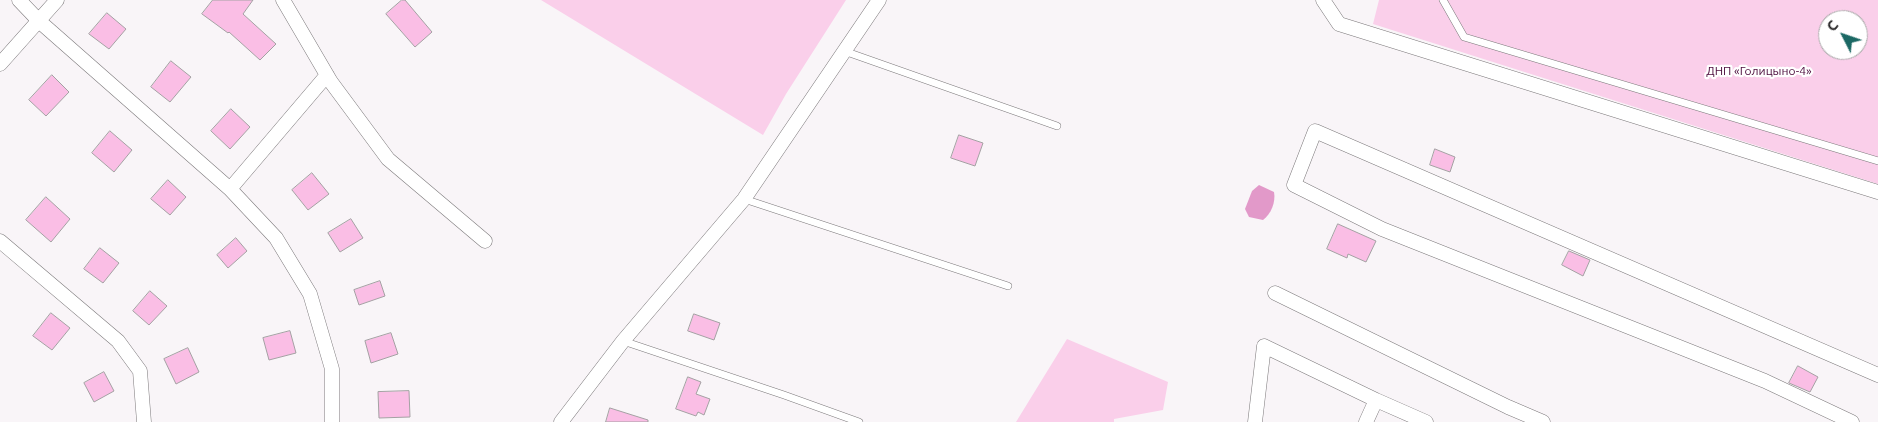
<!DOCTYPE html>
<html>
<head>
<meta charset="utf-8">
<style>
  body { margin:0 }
  #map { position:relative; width:1878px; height:422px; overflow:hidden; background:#f9f5f8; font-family:Ubuntu,sans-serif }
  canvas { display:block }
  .north { position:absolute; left:1818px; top:10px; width:50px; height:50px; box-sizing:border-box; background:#fff; border:1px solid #a7a7a7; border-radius:50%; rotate:311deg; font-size:14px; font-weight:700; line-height:20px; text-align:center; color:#242324 }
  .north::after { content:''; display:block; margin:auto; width:18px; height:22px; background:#1b6864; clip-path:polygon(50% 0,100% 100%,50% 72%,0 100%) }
</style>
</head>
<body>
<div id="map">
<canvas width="1878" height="422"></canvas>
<div class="north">С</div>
</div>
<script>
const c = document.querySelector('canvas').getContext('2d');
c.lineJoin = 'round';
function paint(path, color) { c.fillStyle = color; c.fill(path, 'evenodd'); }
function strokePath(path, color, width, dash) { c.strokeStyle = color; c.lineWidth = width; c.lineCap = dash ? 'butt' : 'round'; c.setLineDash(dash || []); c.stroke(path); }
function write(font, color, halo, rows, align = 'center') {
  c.font = font + ' Ubuntu,sans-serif'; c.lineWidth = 4.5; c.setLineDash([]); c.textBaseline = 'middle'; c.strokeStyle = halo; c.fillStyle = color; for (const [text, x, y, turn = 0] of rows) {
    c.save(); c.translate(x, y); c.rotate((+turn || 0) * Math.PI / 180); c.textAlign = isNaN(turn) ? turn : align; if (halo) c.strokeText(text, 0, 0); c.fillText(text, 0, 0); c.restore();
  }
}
paint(new Path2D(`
  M 541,0 L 846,0 L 786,94 L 763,135 Z
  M 1379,0 L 1878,0 L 1878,184 L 1373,24 ZM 1828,20 L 1858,20 L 1858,50 L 1828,50 Z
  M 1067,339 L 1168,382 L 1163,410 L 1114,419 L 1114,422 L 1016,422 Z`), '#facfea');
paint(new Path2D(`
  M 1259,185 L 1274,192 C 1276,202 1271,214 1263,220 L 1249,217 L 1245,209 L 1252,191 Z`), '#e299c9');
const building = new Path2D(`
  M 213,0 L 253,0 L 243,14 L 276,44 L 260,60 L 229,32 L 228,33 L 202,14 Z
  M 402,0 L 405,0 L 432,32 L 415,47 L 386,14 Z
  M 107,13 L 126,29 L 109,49 L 89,34 Z
  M 171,61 L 191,77 L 170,102 L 151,87 Z
  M 52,75 L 69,92 L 46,116 L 29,100 Z
  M 231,109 L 250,127 L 230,149 L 211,131 Z
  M 110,131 L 132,150 L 114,172 L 92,153 Z
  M 959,135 L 983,143 L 975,166 L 951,158 Z
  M 1435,149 L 1455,157 L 1450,172 L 1430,165 Z
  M 312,173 L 329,194 L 308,210 L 292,190 Z
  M 168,180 L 186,197 L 170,215 L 151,199 Z
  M 46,197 L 70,219 L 51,242 L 26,220 Z
  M 351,219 L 363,238 L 340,252 L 328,233 Z
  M 1338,224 L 1376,241 L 1366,262 L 1348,254 L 1347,258 L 1327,249 Z
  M 236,238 L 247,251 L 228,268 L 217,255 Z
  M 100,248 L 119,263 L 103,283 L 84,269 Z
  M 1569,251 L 1590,260 L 1583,276 L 1562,265 Z
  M 380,281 L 385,296 L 359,305 L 354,290 Z
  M 150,291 L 167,306 L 149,325 L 133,311 Z
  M 51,313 L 70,328 L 52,350 L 33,336 Z
  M 694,314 L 720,323 L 714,340 L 688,331 Z
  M 290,331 L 296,353 L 269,360 L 263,338 Z
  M 391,333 L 398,354 L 371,363 L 365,341 Z
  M 188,348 L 199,372 L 176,384 L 164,359 Z
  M 1798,366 L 1818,377 L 1810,392 L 1789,383 Z
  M 104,372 L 114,391 L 94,402 L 84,383 Z
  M 688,377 L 701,382 L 696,394 L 710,399 L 704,415 L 698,412 L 696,416 L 676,409 Z
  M 409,391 L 410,417 L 379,418 L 378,392 Z
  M 610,408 L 648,420 L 648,422 L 606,422 Z`);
paint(building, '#fabee5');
strokePath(building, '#a4a1a3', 1);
const service = new Path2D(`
  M 1443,0 L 1464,37 L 1878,161
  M 844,51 L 1057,126
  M 744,199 L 1008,286
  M 623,341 L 784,395 L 859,422`);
const minor = new Path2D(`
  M 19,0 L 39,21 L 230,189 L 276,238 L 310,294 L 332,369 L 332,422
  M 283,0 L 331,82 L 388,159 L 485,241
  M 1323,0 L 1339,24 L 1878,192
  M 0,64 L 57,0
  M 230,189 L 327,75
  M 0,241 L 118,341 L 140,371 L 144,422
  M 1275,293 L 1508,407 L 1543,422
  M 561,422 L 623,341 L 744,199 L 879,0
  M 1255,422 L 1264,346 L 1376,400 L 1426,422
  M 1366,422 L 1376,400
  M 1852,422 L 1765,381 L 1382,229 L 1294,185 L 1315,131 L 1878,375`);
strokePath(service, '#7c797b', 8);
strokePath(minor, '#7c797b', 15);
strokePath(service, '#fff', 7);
strokePath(minor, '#fff', 14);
write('12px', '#49093a', '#fff', [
  ["ДНП «Голицыно-4»",1759,71]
]);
</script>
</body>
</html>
